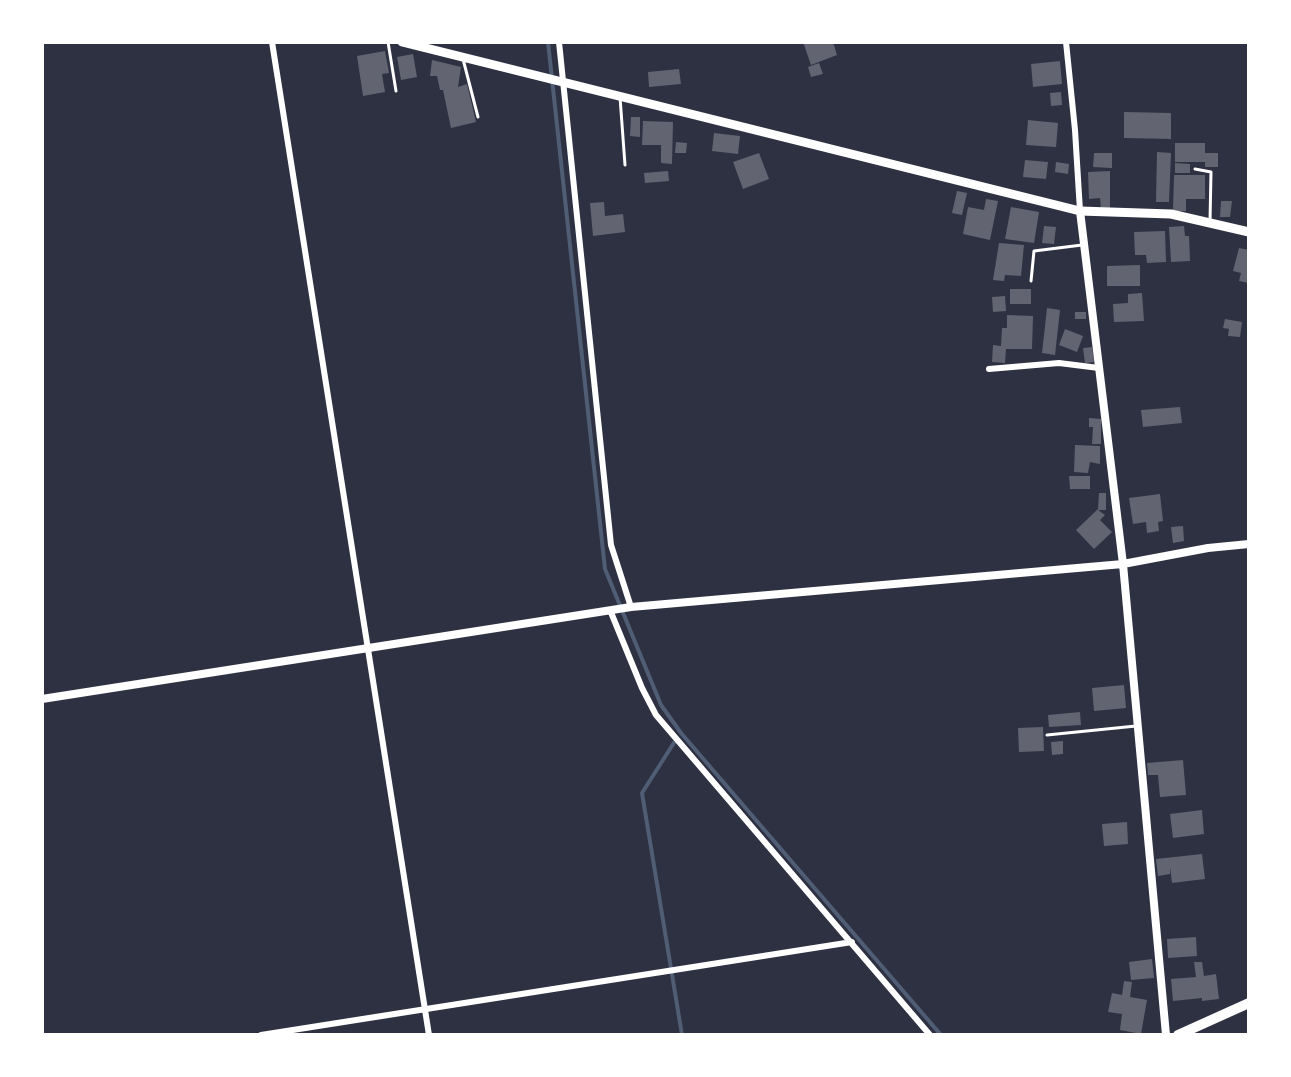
<!DOCTYPE html>
<html>
<head>
<meta charset="utf-8">
<style>
  body { margin:0 }
  #map { position:relative; width:1291px; height:1077px; overflow:hidden; background:#2d3142; font-family:"Golos Text",sans-serif }
  canvas { display:block }
  .frame { position:absolute; inset:0; border:44px solid #fff; pointer-events:none }
</style>
</head>
<body>
<div id="map">
<canvas width="1291" height="1077"></canvas>
<div class="frame"></div>
</div>
<script>
const c = document.querySelector('canvas').getContext('2d');
c.lineJoin = 'round';
function strokePath(path, color, width, dash) { c.strokeStyle = color; c.lineWidth = width; c.lineCap = dash ? 'butt' : 'round'; c.setLineDash(dash || []); c.stroke(path); }
function paint(path, color) { c.fillStyle = color; c.fill(path, 'evenodd'); }
strokePath(new Path2D(`
  M 548,42 L 605,569 L 661,705 L 681,733 L 941,1035
  M 677,738 L 642,793 L 682,1035`), '#4f5d75', 4);
paint(new Path2D(`
  M 803,42 L 833,42 L 837,55 L 811,65 Z
  M 385,51 L 389,73 L 382,74 L 385,92 L 363,96 L 357,56 Z
  M 413,54 L 417,77 L 401,80 L 397,57 Z
  M 432,60 L 461,67 L 458,87 L 467,84 L 476,122 L 451,128 L 443,90 L 440,90 L 437,76 L 430,76 Z
  M 1060,61 L 1062,84 L 1033,87 L 1031,64 Z
  M 819,63 L 823,74 L 811,77 L 808,67 Z
  M 679,69 L 681,84 L 649,87 L 648,72 Z
  M 1061,92 L 1062,105 L 1051,106 L 1050,93 Z
  M 1124,112 L 1171,113 L 1171,139 L 1124,138 Z
  M 631,117 L 640,117 L 640,137 L 630,136 Z
  M 1028,120 L 1058,123 L 1056,147 L 1026,145 Z
  M 643,121 L 673,122 L 672,164 L 661,163 L 661,145 L 642,145 Z
  M 714,133 L 740,136 L 738,154 L 712,151 Z
  M 676,142 L 687,143 L 686,153 L 675,153 Z
  M 1175,143 L 1205,143 L 1205,153 L 1218,153 L 1218,167 L 1205,167 L 1205,162 L 1175,162 Z
  M 1157,152 L 1171,153 L 1169,202 L 1156,202 Z
  M 759,153 L 769,179 L 743,189 L 733,162 Z
  M 1094,153 L 1112,153 L 1112,168 L 1093,167 Z
  M 1025,160 L 1048,162 L 1046,179 L 1023,177 Z
  M 1056,162 L 1069,164 L 1068,174 L 1055,172 Z
  M 1175,163 L 1190,164 L 1190,173 L 1175,173 Z
  M 668,171 L 669,181 L 645,183 L 644,173 Z
  M 1110,171 L 1110,209 L 1101,209 L 1100,198 L 1089,199 L 1088,172 Z
  M 1174,175 L 1205,175 L 1205,199 L 1186,199 L 1186,211 L 1173,211 Z
  M 957,191 L 967,193 L 962,215 L 952,213 Z
  M 986,199 L 998,201 L 990,240 L 963,234 L 968,207 L 984,210 Z
  M 1221,201 L 1232,201 L 1230,217 L 1220,217 Z
  M 604,202 L 605,216 L 623,214 L 625,232 L 593,236 L 590,203 Z
  M 1011,207 L 1039,212 L 1034,243 L 1005,239 Z
  M 1044,226 L 1056,227 L 1054,244 L 1042,243 Z
  M 1184,226 L 1185,236 L 1189,236 L 1190,261 L 1171,262 L 1169,227 Z
  M 1165,231 L 1166,262 L 1147,263 L 1146,255 L 1135,255 L 1134,232 Z
  M 999,243 L 1024,245 L 1021,276 L 1005,275 L 1004,281 L 993,280 Z
  M 1239,248 L 1249,250 L 1249,283 L 1239,281 L 1241,273 L 1233,271 Z
  M 1140,265 L 1140,286 L 1107,286 L 1107,266 Z
  M 1010,289 L 1031,289 L 1031,304 L 1010,304 Z
  M 1142,293 L 1144,321 L 1114,322 L 1113,304 L 1128,303 L 1128,294 Z
  M 1005,296 L 1006,311 L 993,312 L 992,297 Z
  M 1047,308 L 1060,310 L 1055,355 L 1042,353 Z
  M 1075,312 L 1086,312 L 1086,319 L 1075,319 Z
  M 1007,315 L 1033,316 L 1032,349 L 1006,349 L 1005,363 L 992,362 L 993,345 L 1001,346 L 1002,328 L 1007,328 Z
  M 1225,319 L 1242,322 L 1240,337 L 1228,336 L 1229,329 L 1223,328 Z
  M 1065,329 L 1083,336 L 1077,352 L 1059,345 Z
  M 1092,347 L 1094,362 L 1085,363 L 1083,348 Z
  M 1180,407 L 1182,423 L 1143,427 L 1141,410 Z
  M 1089,418 L 1101,419 L 1101,444 L 1092,444 L 1093,427 L 1089,427 Z
  M 1075,445 L 1100,446 L 1100,464 L 1090,462 L 1088,473 L 1074,472 Z
  M 1069,476 L 1090,476 L 1090,489 L 1070,489 Z
  M 1099,493 L 1106,493 L 1106,510 L 1098,510 L 1105,515 L 1100,520 L 1112,532 L 1094,549 L 1076,530 L 1098,509 Z
  M 1160,494 L 1163,521 L 1158,522 L 1159,531 L 1147,533 L 1146,522 L 1133,524 L 1129,498 Z
  M 1183,526 L 1184,541 L 1173,543 L 1171,527 Z
  M 1124,685 L 1126,708 L 1094,711 L 1092,688 Z
  M 1080,712 L 1081,725 L 1049,727 L 1048,715 Z
  M 1043,727 L 1044,751 L 1019,752 L 1018,728 Z
  M 1063,741 L 1063,754 L 1052,755 L 1051,742 Z
  M 1183,760 L 1186,795 L 1160,797 L 1158,775 L 1148,775 L 1147,763 Z
  M 1202,810 L 1204,834 L 1173,838 L 1170,814 Z
  M 1127,822 L 1128,844 L 1104,846 L 1102,824 Z
  M 1202,854 L 1205,879 L 1172,883 L 1170,867 L 1170,874 L 1158,876 L 1156,859 Z
  M 1196,937 L 1197,956 L 1168,958 L 1167,939 Z
  M 1152,959 L 1154,978 L 1131,980 L 1129,962 Z
  M 1194,962 L 1202,962 L 1204,976 L 1216,974 L 1219,999 L 1202,1001 L 1202,998 L 1173,1001 L 1171,979 L 1196,977 Z
  M 1124,981 L 1132,982 L 1130,997 L 1147,1000 L 1141,1034 L 1120,1030 L 1122,1014 L 1108,1012 L 1112,993 L 1122,995 Z`), '#626471');
strokePath(new Path2D(`
  M 388,42 L 396,91
  M 463,59 L 478,117
  M 620,97 L 625,165
  M 1195,169 L 1211,172 L 1210,221
  M 1031,281 L 1034,251 L 1082,245
  M 1047,735 L 1136,726`), '#fff', 3);
strokePath(new Path2D(`
  M 272,42 L 429,1035
  M 559,42 L 611,545 L 631,607
  M 1066,42 L 1075,130 L 1080,211
  M 989,369 L 1059,363 L 1099,368
  M 610,610 L 642,688 L 656,715 L 930,1035
  M 261,1035 L 852,942`), '#fff', 6);
strokePath(new Path2D(`
  M 1080,211 L 1123,564 L 1166,1035
  M 42,699 L 631,607 L 1123,564 L 1208,548 L 1249,544`), '#fff', 8);
strokePath(new Path2D(`
  M 402,42 L 1080,211 L 1171,214 L 1249,232`), '#fff', 9);
strokePath(new Path2D(`
  M 1178,1035 L 1249,1003`), '#fff', 10);
</script>
</body>
</html>
